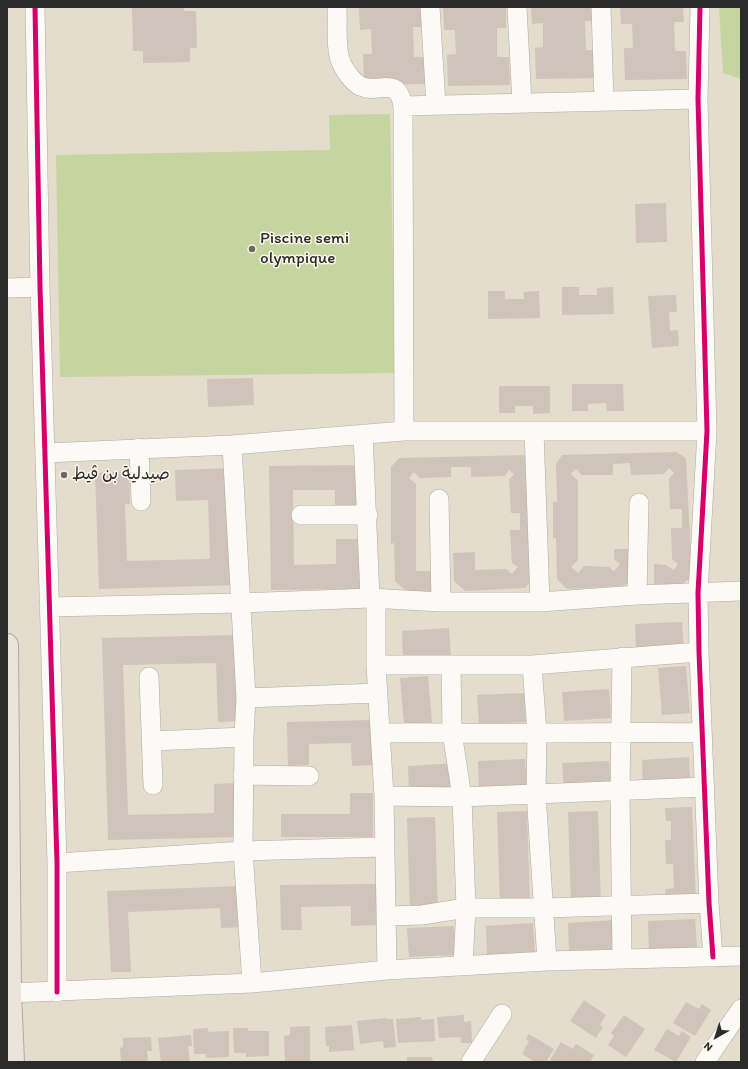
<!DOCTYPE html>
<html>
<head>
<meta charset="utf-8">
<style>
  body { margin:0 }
  #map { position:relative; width:748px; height:1069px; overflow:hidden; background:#e4dccc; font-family:Itim,sans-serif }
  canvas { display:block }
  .frame { position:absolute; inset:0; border:8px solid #2b2b2b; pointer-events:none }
  .north { position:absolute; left:696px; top:1017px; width:40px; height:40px; -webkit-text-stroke:3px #fbf7ec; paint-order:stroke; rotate:219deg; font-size:11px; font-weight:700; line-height:16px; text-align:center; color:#2b2b2b }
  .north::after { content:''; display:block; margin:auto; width:14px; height:18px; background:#2b2b2b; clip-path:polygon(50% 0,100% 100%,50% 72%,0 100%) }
</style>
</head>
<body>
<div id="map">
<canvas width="748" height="1069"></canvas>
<div class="frame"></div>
<div class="north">N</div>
</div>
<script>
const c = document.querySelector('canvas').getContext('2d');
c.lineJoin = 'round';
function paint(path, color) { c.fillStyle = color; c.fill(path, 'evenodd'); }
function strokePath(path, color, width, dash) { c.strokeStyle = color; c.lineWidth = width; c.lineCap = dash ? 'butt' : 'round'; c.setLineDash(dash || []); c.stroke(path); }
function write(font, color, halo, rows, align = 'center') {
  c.font = font + ' Itim,"Playpen Sans Arabic",sans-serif'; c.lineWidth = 3; c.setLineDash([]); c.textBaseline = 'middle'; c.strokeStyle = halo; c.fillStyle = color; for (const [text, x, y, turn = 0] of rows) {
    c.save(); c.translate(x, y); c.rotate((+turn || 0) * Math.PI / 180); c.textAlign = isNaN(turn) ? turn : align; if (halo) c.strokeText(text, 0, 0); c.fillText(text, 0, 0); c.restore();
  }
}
paint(new Path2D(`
  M 719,7 L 741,7 L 741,79 L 723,73 Z
  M 390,114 L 395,373 L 60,377 L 56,155 L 330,150 L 329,115 Z`), '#c4d59f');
paint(new Path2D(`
  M 132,7 L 184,7 L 184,11 L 196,11 L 197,48 L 190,48 L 190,62 L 143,63 L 143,51 L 133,51 Z
  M 359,7 L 422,7 L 423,27 L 413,27 L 414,57 L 425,57 L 426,84 L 364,85 L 363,54 L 372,54 L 371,29 L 360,30 Z
  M 443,7 L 506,7 L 506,28 L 497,28 L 497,57 L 509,57 L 510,85 L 448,86 L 447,55 L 456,54 L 455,30 L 444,30 Z
  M 531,7 L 594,7 L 594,21 L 585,21 L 586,50 L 597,50 L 598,78 L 536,79 L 535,48 L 543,47 L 543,23 L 532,24 Z
  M 620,7 L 683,7 L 684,22 L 674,22 L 675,51 L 686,51 L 687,79 L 625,80 L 624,48 L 633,48 L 632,24 L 621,24 Z
  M 666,203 L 667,242 L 636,243 L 635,204 Z
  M 562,287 L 579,287 L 579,295 L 597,295 L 597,288 L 613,287 L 614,314 L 562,315 Z
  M 488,291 L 505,291 L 505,299 L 524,299 L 523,292 L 539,291 L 540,318 L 488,319 Z
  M 676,295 L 677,312 L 669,312 L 670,331 L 678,330 L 679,346 L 652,348 L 648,296 Z
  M 253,378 L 254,405 L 208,407 L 207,379 Z
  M 572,384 L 623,384 L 624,411 L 607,411 L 606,403 L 588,404 L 588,411 L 572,411 Z
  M 499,386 L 550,386 L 550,413 L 533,414 L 533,406 L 515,406 L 515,413 L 499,413 Z
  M 676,452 L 686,458 L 692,576 L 683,584 L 654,584 L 654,564 L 666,565 L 674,570 L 678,564 L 672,559 L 671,528 L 682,528 L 682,509 L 670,509 L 669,479 L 674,473 L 669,468 L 664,474 L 631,475 L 630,463 L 613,464 L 613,475 L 582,475 L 576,469 L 571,474 L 578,481 L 578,560 L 571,567 L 578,573 L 584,566 L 609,567 L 614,571 L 620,564 L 614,559 L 614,549 L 634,549 L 634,577 L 624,586 L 567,589 L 557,579 L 556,538 L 553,538 L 553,502 L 557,502 L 556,464 L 562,455 Z
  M 530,455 L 533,578 L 525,588 L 465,591 L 454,581 L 453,553 L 475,552 L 475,570 L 506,569 L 512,574 L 518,567 L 512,563 L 510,530 L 520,530 L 520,513 L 511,513 L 509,480 L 514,474 L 509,470 L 505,476 L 471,477 L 471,467 L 451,467 L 451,477 L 420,478 L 414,472 L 409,478 L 416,484 L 416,571 L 437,571 L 437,592 L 406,591 L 395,581 L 394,543 L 391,544 L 391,467 L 399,458 Z
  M 362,465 L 362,511 L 335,512 L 335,490 L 293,490 L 294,565 L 336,564 L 336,539 L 366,539 L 367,589 L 271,590 L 269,466 Z
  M 231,468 L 235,585 L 99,589 L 95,473 L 129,471 L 130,504 L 125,504 L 127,561 L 210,559 L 208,500 L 176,501 L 175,470 Z
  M 682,622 L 684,651 L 636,653 L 635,624 Z
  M 449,628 L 451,657 L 403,659 L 402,631 Z
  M 239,635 L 241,721 L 218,722 L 216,663 L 123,665 L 128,815 L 214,813 L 214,784 L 239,783 L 241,837 L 108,840 L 102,638 Z
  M 686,666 L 690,713 L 662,715 L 658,668 Z
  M 428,676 L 432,723 L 404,725 L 400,678 Z
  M 609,689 L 611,718 L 564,721 L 562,692 Z
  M 524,693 L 526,722 L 479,724 L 477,695 Z
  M 373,720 L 374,765 L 352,766 L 351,743 L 309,744 L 309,765 L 288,766 L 287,722 Z
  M 689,757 L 690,786 L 643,788 L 642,760 Z
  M 525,759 L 527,787 L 479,790 L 478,761 Z
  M 609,761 L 611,789 L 564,792 L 562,763 Z
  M 455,763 L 457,792 L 409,794 L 408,766 Z
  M 350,793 L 373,793 L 373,837 L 281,837 L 281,814 L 350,814 Z
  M 692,807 L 696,900 L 666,901 L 665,889 L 674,888 L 673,864 L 666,864 L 665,840 L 671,840 L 671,821 L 666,821 L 665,808 Z
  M 527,811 L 530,905 L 500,906 L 497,812 Z
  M 598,811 L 601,905 L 571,906 L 568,812 Z
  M 435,817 L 438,911 L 410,912 L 407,818 Z
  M 376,884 L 376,925 L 351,926 L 351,906 L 301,907 L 302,930 L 281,930 L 280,885 Z
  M 243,886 L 245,927 L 221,928 L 220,908 L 128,912 L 131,972 L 111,972 L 107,891 Z
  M 695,919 L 697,948 L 649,950 L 648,921 Z
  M 615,920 L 616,949 L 569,951 L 568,923 Z
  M 533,923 L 535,952 L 487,955 L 486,926 Z
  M 454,926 L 456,955 L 409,957 L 407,928 Z
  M 584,1000 L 606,1015 L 600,1025 L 603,1027 L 596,1038 L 570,1021 Z
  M 686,1002 L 699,1009 L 702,1004 L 711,1010 L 695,1036 L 673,1023 Z
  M 464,1015 L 464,1022 L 471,1021 L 472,1043 L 461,1043 L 461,1037 L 439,1038 L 437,1017 Z
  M 624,1015 L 645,1029 L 626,1057 L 608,1045 L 614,1036 L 611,1033 Z
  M 421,1017 L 421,1020 L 434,1019 L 435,1041 L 398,1043 L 396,1019 Z
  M 386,1018 L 387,1019 L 393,1019 L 396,1047 L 384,1048 L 383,1041 L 360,1044 L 357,1021 Z
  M 352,1025 L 354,1050 L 329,1052 L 329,1046 L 326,1046 L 325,1027 Z
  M 310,1026 L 310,1061 L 285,1061 L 284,1036 L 290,1035 L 290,1027 Z
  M 208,1028 L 208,1032 L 229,1031 L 229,1057 L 206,1058 L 206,1054 L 194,1054 L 193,1029 Z
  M 233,1028 L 248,1028 L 248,1031 L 269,1031 L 269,1056 L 246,1057 L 246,1053 L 234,1053 Z
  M 667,1029 L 679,1036 L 682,1031 L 691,1037 L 676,1062 L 654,1050 Z
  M 529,1034 L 554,1049 L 546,1062 L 535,1062 L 522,1054 L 529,1041 L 526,1039 Z
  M 191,1035 L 192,1046 L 188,1046 L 190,1062 L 161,1062 L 158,1038 Z
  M 151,1037 L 152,1051 L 147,1051 L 148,1062 L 121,1062 L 120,1048 L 123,1047 L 123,1038 Z
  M 561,1042 L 573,1049 L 576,1044 L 594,1055 L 590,1062 L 554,1062 L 550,1060 Z
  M 407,1057 L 432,1057 L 433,1062 L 407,1062 Z`), '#d0c3ba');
const minor = new Path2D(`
  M 35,7 L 40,287 L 57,863 L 57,992
  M 430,7 L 436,105
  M 517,7 L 522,103
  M 601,7 L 604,101
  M 700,7 L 698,99 L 707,431 L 698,593 L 699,652 L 709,903 L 713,957
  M 403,106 L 698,99
  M 7,288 L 40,287
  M 404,431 L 707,431
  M 534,431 L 540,602
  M 363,434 L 370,598
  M 232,445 L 246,698 L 244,737 L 243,851 L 252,983
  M 139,448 L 141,501
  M 45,453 L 232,445 L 404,431 L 403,106 C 397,74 379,95 360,86 C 353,82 344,70 341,62 C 335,48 338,22 337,7
  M 439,499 L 441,602
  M 301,515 L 368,515
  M 637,595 L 639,503
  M 376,599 L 376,665 L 384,796 L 387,970
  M 49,607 L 240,603 L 370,598 L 441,602 L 540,602 L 637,595 L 741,591
  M 376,665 L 532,665 L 699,652
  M 451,665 L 452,732 L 462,797 L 466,908 L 463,965
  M 532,665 L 537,733 L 536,793 L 547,961
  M 149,677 L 153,785
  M 246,698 L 378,693
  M 381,733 C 433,732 485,734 537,733 C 592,733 646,732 701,733
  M 153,741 L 244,737
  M 243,775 L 309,776
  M 384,796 L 462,797 L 705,787
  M 57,863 L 243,851 L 384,847
  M 388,916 L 422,915 L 466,908 L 544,908 L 709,903
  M 622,958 L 620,791 L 622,657
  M 10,993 L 252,983 L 387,970 L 547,961 L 741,956
  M 471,1062 L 502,1014
  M 705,1062 L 741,1009`);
const highway = new Path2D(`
  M 7,645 L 10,993 L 13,1062`);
strokePath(minor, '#b0aba1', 20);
strokePath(highway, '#b0aba1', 24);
strokePath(minor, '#fbfaf7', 19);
strokePath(highway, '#ece4da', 22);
strokePath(new Path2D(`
  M 35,7 L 40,287 L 57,863 L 57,992
  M 700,7 L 698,99 L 707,431 L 698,593 L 699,652 L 709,903 L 713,957`), '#d6006c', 5);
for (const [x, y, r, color] of [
  [252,249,4,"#6c6963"],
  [64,475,4,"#6c6963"]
]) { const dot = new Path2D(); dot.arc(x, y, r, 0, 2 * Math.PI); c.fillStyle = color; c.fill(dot); strokePath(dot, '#fbf7ec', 1.5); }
write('17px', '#2b2b2b', '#fbf7ec', [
  ["Piscine semi",260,239],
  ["olympique",260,259],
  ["صيدلية بن ڤيط",72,475]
], 'left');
</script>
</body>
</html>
